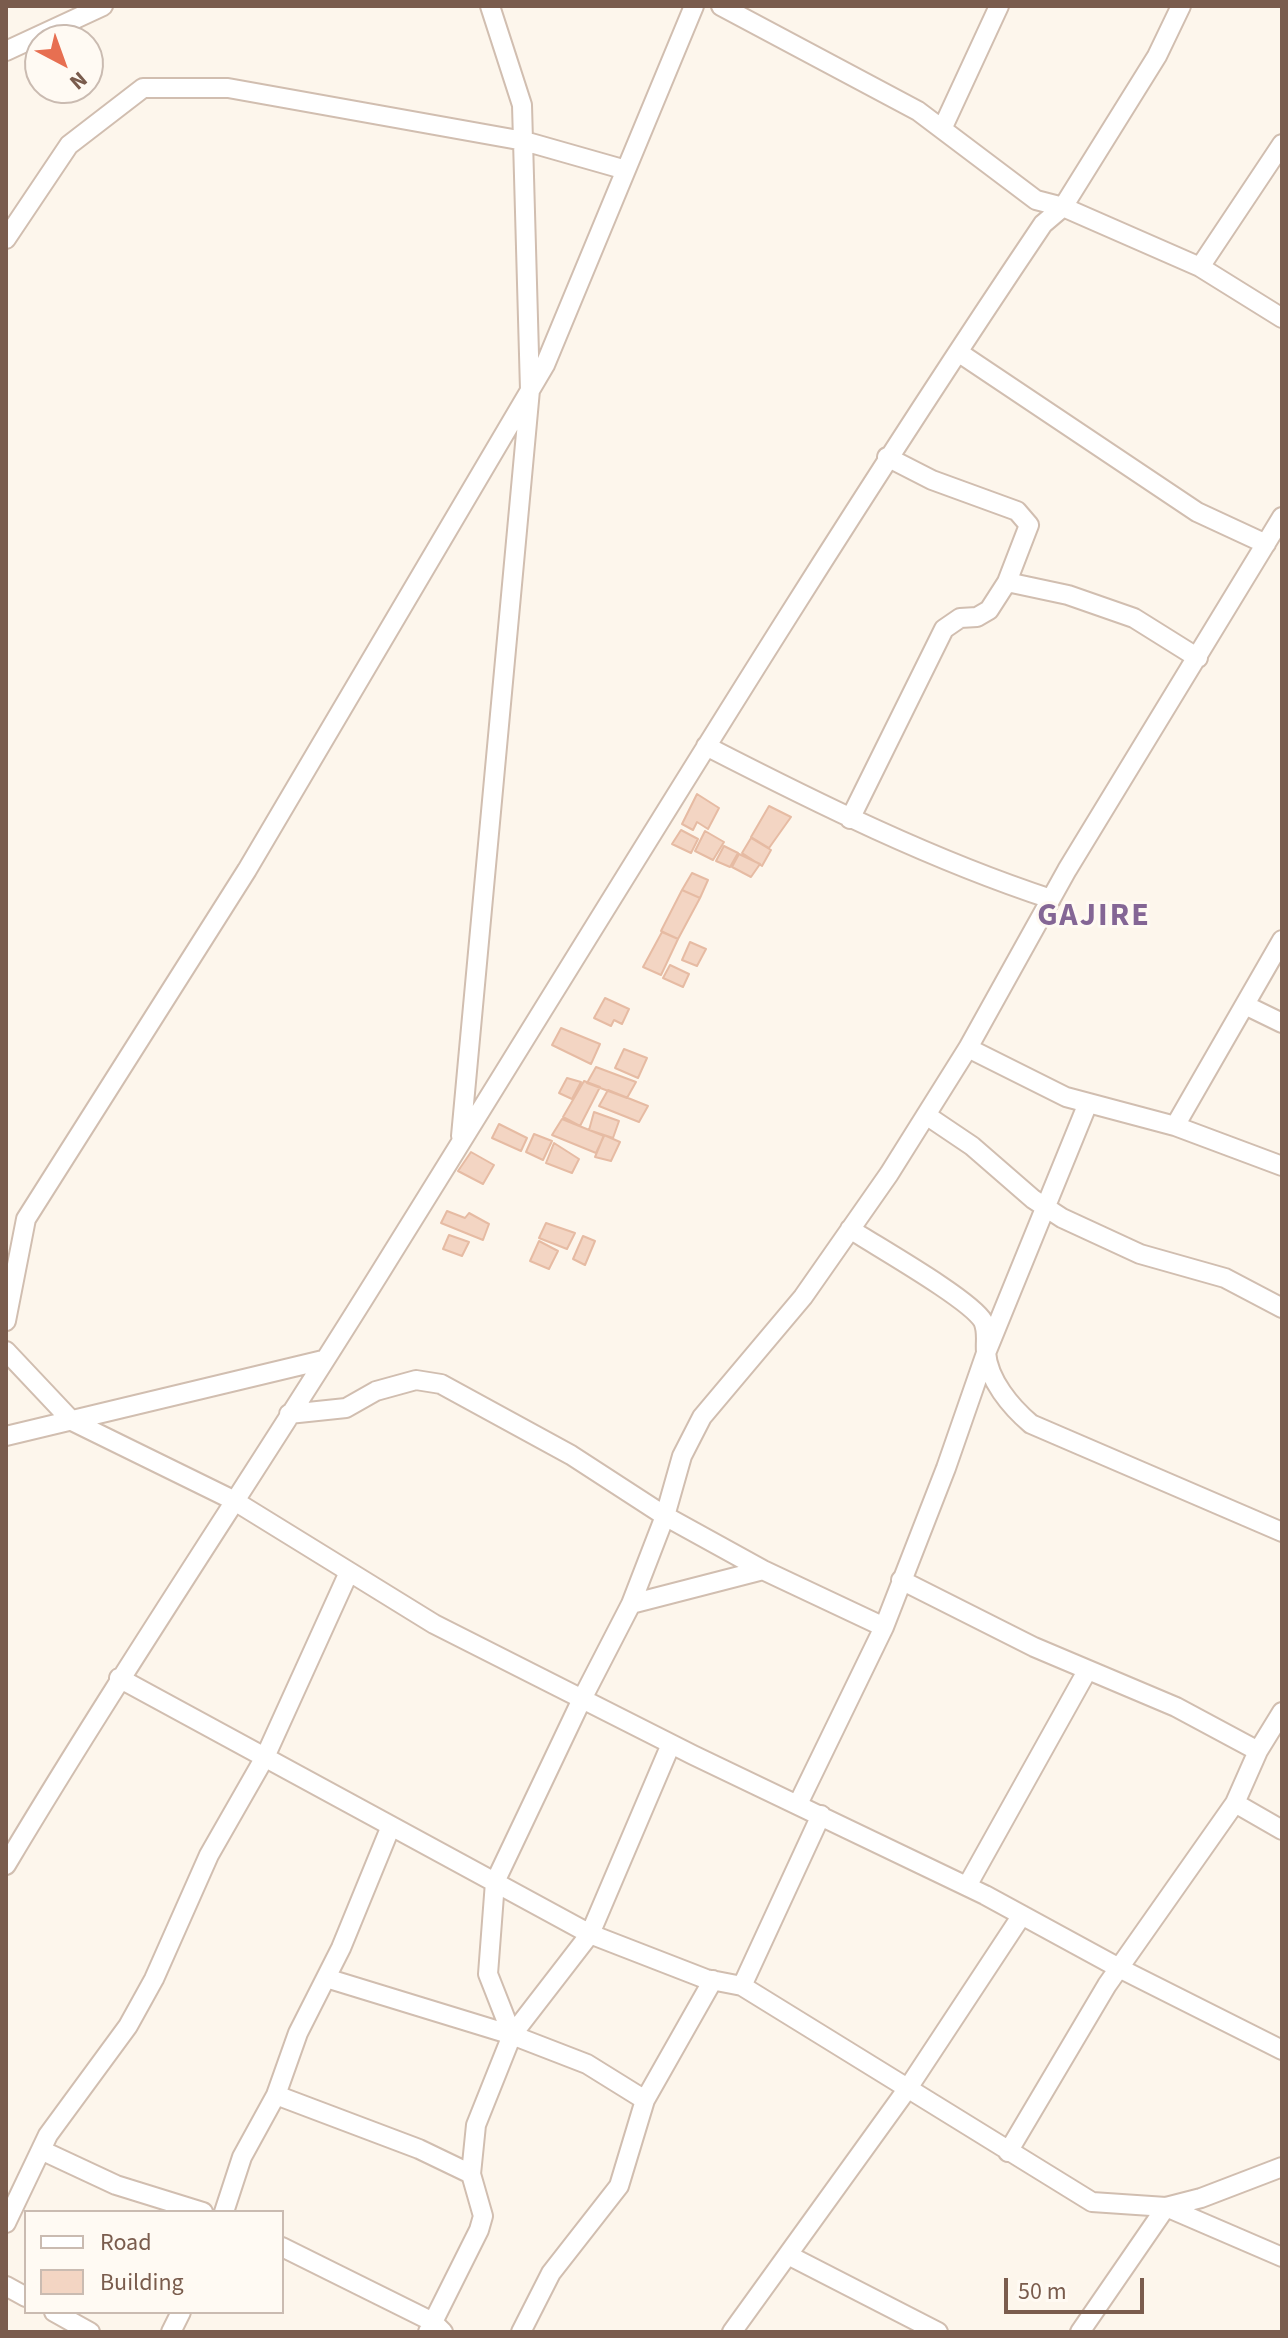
<!DOCTYPE html>
<html>
<head>
<meta charset="utf-8">
<style>
  body { margin:0 }
  #map { position:relative; width:1288px; height:2338px; overflow:hidden; background:#fdf6ec; font-family:"Source Sans 3",sans-serif }
  canvas { display:block }
  .frame { position:absolute; inset:0; border:8px solid #7a5c4d; pointer-events:none }
  .legend { position:absolute; left:24px; top:2210px; width:260px; height:104px; box-sizing:border-box; background:#fffaf3; border:2px solid #cabbb1; margin:0; padding:10px 14px; list-style:none; font-size:24px; color:#7a5c4d }
  .legend li { display:flex; align-items:center; gap:16px; height:40px }
  .legend b { width:40px; border:2px solid #cabbb1 }
  .north { position:absolute; left:24px; top:24px; width:80px; height:80px; box-sizing:border-box; background:#fffaf3; border:2px solid #cabbb1; border-radius:50%; rotate:139deg; font-size:22px; font-weight:700; line-height:32px; text-align:center; color:#7a5c4d }
  .north::after { content:''; display:block; margin:auto; width:28px; height:36px; background:#e76f51; clip-path:polygon(50% 0,100% 100%,50% 72%,0 100%) }
  .scale { position:absolute; left:1004px; top:2278px; width:140px; height:36px; box-sizing:border-box; border:4px solid #7a5c4d; border-top:0; padding-left:10px; font-size:24px; line-height:28px; white-space:nowrap; color:#7a5c4d; -webkit-text-stroke:6px #fffaf3; paint-order:stroke }
</style>
</head>
<body>
<div id="map">
<canvas width="1288" height="2338"></canvas>
<div class="frame"></div>
<ul class="legend">
<li><b style="height:10px;background:#fff"></b>Road</li>
<li><b style="height:22px;background:#f3d5c3"></b>Building</li>
</ul>
<div class="north">N</div>
<div class="scale">50 m</div>
</div>
<script>
const c = document.querySelector('canvas').getContext('2d');
c.lineJoin = 'round';
function paint(path, color) { c.fillStyle = color; c.fill(path, 'evenodd'); }
function strokePath(path, color, width, dash) { c.strokeStyle = color; c.lineWidth = width; c.lineCap = dash ? 'butt' : 'round'; c.setLineDash(dash || []); c.stroke(path); }
function write(font, color, halo, rows, align = 'center') {
  c.font = font + ' "Source Sans 3",sans-serif'; c.lineWidth = 6; c.setLineDash([]); c.textBaseline = 'middle'; c.strokeStyle = halo; c.fillStyle = color; for (const [text, x, y, turn = 0] of rows) {
    c.save(); c.translate(x, y); c.rotate((+turn || 0) * Math.PI / 180); c.textAlign = isNaN(turn) ? turn : align; if (halo) c.strokeText(text, 0, 0); c.fillText(text, 0, 0); c.restore();
  }
}
const building = new Path2D(`
  M 697,794 L 719,808 L 708,829 L 697,822 L 693,830 L 682,824 Z
  M 769,806 L 791,817 L 769,848 L 751,837 Z
  M 681,830 L 698,839 L 691,853 L 672,844 Z
  M 705,831 L 724,842 L 713,860 L 695,851 Z
  M 751,838 L 771,850 L 762,866 L 742,853 Z
  M 724,846 L 738,853 L 730,867 L 716,861 Z
  M 739,854 L 760,864 L 751,877 L 732,867 Z
  M 692,873 L 708,880 L 700,898 L 682,890 Z
  M 682,890 L 700,898 L 678,939 L 661,931 Z
  M 662,932 L 678,939 L 661,975 L 643,967 Z
  M 690,942 L 706,949 L 697,966 L 682,960 Z
  M 670,965 L 689,974 L 683,987 L 663,978 Z
  M 605,998 L 629,1009 L 622,1024 L 614,1020 L 611,1026 L 594,1018 Z
  M 561,1028 L 600,1044 L 591,1064 L 552,1045 Z
  M 624,1049 L 647,1058 L 638,1078 L 615,1068 Z
  M 596,1067 L 636,1082 L 627,1098 L 587,1083 Z
  M 567,1078 L 581,1082 L 572,1099 L 559,1093 Z
  M 584,1081 L 600,1087 L 580,1126 L 563,1117 Z
  M 608,1090 L 648,1106 L 639,1122 L 599,1106 Z
  M 594,1112 L 619,1121 L 613,1138 L 589,1130 Z
  M 562,1119 L 604,1136 L 596,1153 L 552,1135 Z
  M 499,1124 L 527,1138 L 521,1151 L 492,1138 Z
  M 534,1134 L 552,1141 L 543,1160 L 526,1152 Z
  M 604,1135 L 620,1142 L 611,1161 L 595,1157 Z
  M 554,1143 L 579,1159 L 572,1173 L 546,1163 Z
  M 471,1152 L 494,1165 L 483,1184 L 458,1171 Z
  M 447,1211 L 465,1218 L 469,1213 L 489,1224 L 483,1240 L 441,1223 Z
  M 546,1223 L 575,1233 L 567,1249 L 539,1238 Z
  M 449,1235 L 469,1242 L 462,1256 L 443,1249 Z
  M 583,1236 L 595,1241 L 585,1265 L 573,1259 Z
  M 539,1241 L 558,1251 L 549,1269 L 530,1261 Z`);
paint(building, '#f3d5c3');
strokePath(building, '#e6bba3', 2);
const street = new Path2D(`
  M 721,6 L 918,111 L 1036,200 L 1063,207 L 1200,267 L 1282,318
  M 6,51 L 103,6
  M 943,127 L 999,6
  M 6,239 L 69,145 L 143,88 L 228,88 L 524,141 L 626,170
  M 1200,267 L 1282,144
  M 958,352 L 1197,512 L 1266,544
  M 1007,582 L 1068,595 L 1134,618 L 1198,658
  M 706,746 C 817,803 932,860 1051,899
  M 850,819 L 944,629 L 960,618 L 977,617 L 989,610 L 1007,582 L 1029,525 L 1017,511 L 932,480 L 887,457
  M 1245,1005 L 1282,1023
  M 968,1048 L 1066,1097 L 1175,1126 L 1282,1166
  M 926,1115 L 972,1146 L 1033,1199 L 1062,1218 L 1140,1254 L 1225,1278 L 1282,1308
  M 1175,1126 L 1282,940
  M 461,1136 L 530,390 L 522,105 L 490,6
  M 850,1229 C 876,1246 970,1299 983,1321 C 988,1332 985,1341 986,1352 C 988,1380 1011,1407 1031,1424 L 1282,1532
  M 6,1321 L 26,1219 L 247,870 L 545,365 L 694,6
  M 6,1351 L 72,1421 L 233,1500 L 434,1624 L 693,1755 L 985,1895 L 1119,1968 L 1282,2050
  M 289,1414 L 346,1408 L 376,1391 L 416,1380 L 441,1384 L 571,1455 L 665,1516 L 763,1570 L 884,1627
  M 6,1436 L 323,1360
  M 901,1580 L 1034,1647 L 1176,1707 L 1258,1751
  M 631,1604 L 763,1570
  M 119,1678 L 590,1934 L 706,1979 L 742,1986 L 1092,2202 L 1166,2207 L 1201,2198 L 1282,2167
  M 1235,1803 L 1282,1830
  M 798,1804 L 884,1627 L 946,1468 L 986,1353 L 1088,1103
  M 6,1865 C 128,1661 261,1465 386,1263 C 603,915 814,564 1043,224 L 1063,207 L 1157,56 L 1181,6
  M 967,1886 L 1087,1671
  M 326,1978 L 512,2035
  M 742,1986 L 821,1815
  M 276,2095 L 419,2149 L 471,2174
  M 645,2100 L 587,2064 L 512,2035 L 590,1934 L 671,1744
  M 41,2150 L 116,2185 L 203,2212
  M 1008,2152 L 1107,1985 L 1235,1803 L 1258,1751 L 1282,1712
  M 224,2212 L 242,2157 L 276,2095 L 298,2033 L 341,1948 L 391,1826
  M 6,2223 L 48,2135 L 128,2026 L 154,1979 L 209,1855 L 265,1757 L 349,1572
  M 282,2247 L 433,2322 L 443,2332
  M 788,2255 L 938,2332
  M 6,2286 L 26,2297
  M 54,2312 L 90,2332
  M 171,2332 L 181,2312
  M 428,2332 L 479,2230 L 483,2216 L 471,2174 L 476,2125 L 512,2035 L 488,1974 L 495,1882 L 582,1699 L 631,1604 L 665,1516 L 682,1456 L 702,1417 L 803,1297 L 889,1174 L 968,1048 L 1067,870 L 1282,517
  M 521,2332 L 551,2273 L 619,2186 L 645,2100 L 713,1980
  M 732,2332 L 908,2088 L 1022,1915
  M 1080,2332 L 1166,2207 L 1282,2257`);
strokePath(street, '#d1beb0', 22);
strokePath(street, '#fff', 18);
c.letterSpacing = '2px';
write('bold 32px', '#846695', '#fffaf3', [
  ["GAJIRE",1094,918]
]);
c.letterSpacing = '0px';
</script>
</body>
</html>
